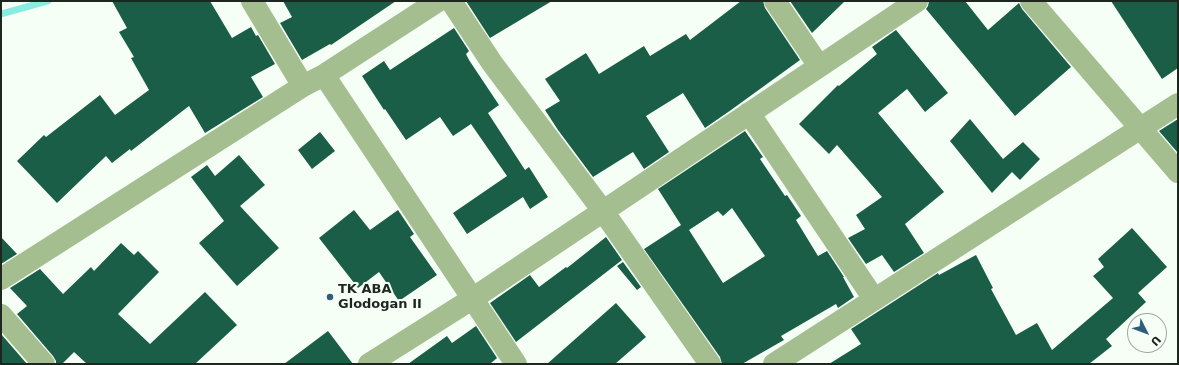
<!DOCTYPE html>
<html>
<head>
<meta charset="utf-8">
<style>
  body { margin:0 }
  #map { position:relative; width:1179px; height:365px; overflow:hidden; background:#f5fff6; font-family:"DejaVu Sans",sans-serif }
  canvas { display:block }
  .frame { position:absolute; inset:0; border:2px solid #1d261f; pointer-events:none }
  .north { position:absolute; left:1127px; top:313px; width:40px; height:40px; box-sizing:border-box; background:#f5fff6; border:1px solid #9fa8a0; border-radius:50%; rotate:132deg; font-size:11px; font-weight:700; line-height:16px; text-align:center; color:#1d261f }
  .north::after { content:''; display:block; margin:auto; width:14px; height:18px; background:#2f5e7d; clip-path:polygon(50% 0,100% 100%,50% 72%,0 100%) }
</style>
</head>
<body>
<div id="map">
<canvas width="1179" height="365"></canvas>
<div class="frame"></div>
<div class="north">U</div>
</div>
<script>
const c = document.querySelector('canvas').getContext('2d');
c.lineJoin = 'round';
function strokePath(path, color, width, dash) { c.strokeStyle = color; c.lineWidth = width; c.lineCap = dash ? 'butt' : 'round'; c.setLineDash(dash || []); c.stroke(path); }
function paint(path, color) { c.fillStyle = color; c.fill(path, 'evenodd'); }
function write(font, color, halo, rows, align = 'center') {
  c.font = font + ' "DejaVu Sans",sans-serif'; c.lineWidth = 4; c.setLineDash([]); c.textBaseline = 'middle'; c.strokeStyle = halo; c.fillStyle = color; for (const [text, x, y, turn = 0] of rows) {
    c.save(); c.translate(x, y); c.rotate((+turn || 0) * Math.PI / 180); c.textAlign = isNaN(turn) ? turn : align; if (halo) c.strokeText(text, 0, 0); c.fillText(text, 0, 0); c.restore();
  }
}
strokePath(new Path2D(`
  M 1,14 L 48,1`), '#89ece0', 7);
paint(new Path2D(`
  M 112,1 L 210,1 L 232,38 L 251,27 L 256,36 L 258,35 L 275,64 L 251,77 L 263,97 L 205,133 L 189,106 L 131,151 L 130,149 L 112,163 L 106,156 L 57,203 L 17,161 L 44,135 L 46,137 L 100,95 L 115,115 L 149,90 L 131,58 L 134,57 L 119,32 L 127,28 Z
  M 283,1 L 396,1 L 331,45 L 330,44 L 302,60 L 280,23 L 292,17 Z
  M 466,1 L 552,1 L 490,38 Z
  M 741,1 L 763,1 L 765,8 L 800,60 L 731,110 L 705,128 L 683,93 L 646,116 L 669,152 L 644,169 L 633,152 L 593,177 L 558,130 L 545,110 L 560,101 L 545,79 L 586,53 L 599,74 L 644,46 L 650,56 L 686,34 L 690,40 Z
  M 790,1 L 845,1 L 812,33 Z
  M 929,1 L 965,1 L 988,30 L 1019,3 L 1022,9 L 1071,67 L 1015,116 L 926,9 L 928,6 Z
  M 1111,1 L 1178,1 L 1178,68 L 1162,79 Z
  M 454,28 L 469,51 L 466,54 L 469,60 L 499,105 L 488,113 L 525,170 L 529,167 L 548,197 L 530,209 L 523,197 L 467,234 L 453,213 L 507,176 L 471,124 L 453,136 L 440,117 L 406,140 L 385,109 L 384,110 L 362,76 L 384,61 L 390,70 Z
  M 896,30 L 948,93 L 925,112 L 907,89 L 878,113 L 944,192 L 905,224 L 924,253 L 894,272 L 882,255 L 866,264 L 848,238 L 865,229 L 856,215 L 882,197 L 837,145 L 829,154 L 799,124 L 838,85 L 839,86 L 877,54 L 872,47 Z
  M 970,119 L 1003,159 L 1023,142 L 1040,159 L 1020,180 L 1012,172 L 992,193 L 950,141 Z
  M 1178,119 L 1178,153 L 1159,131 Z
  M 745,131 L 763,157 L 760,159 L 785,196 L 787,195 L 801,216 L 796,220 L 818,256 L 827,251 L 844,277 L 843,277 L 854,297 L 838,308 L 836,304 L 781,336 L 784,340 L 742,364 L 722,364 L 720,357 L 644,249 L 681,225 L 658,189 ZM 732,208 L 765,256 L 723,283 L 689,230 L 718,211 L 723,216 Z
  M 320,132 L 335,151 L 312,169 L 298,150 Z
  M 239,155 L 265,185 L 240,206 L 279,248 L 237,286 L 199,243 L 224,221 L 191,177 L 207,165 L 215,176 Z
  M 354,210 L 370,230 L 398,210 L 414,234 L 410,237 L 437,275 L 399,301 L 379,272 L 358,288 L 319,238 Z
  M 1132,228 L 1167,267 L 1138,293 L 1146,302 L 1106,339 L 1112,346 L 1089,364 L 829,364 L 861,344 L 851,329 L 938,273 L 939,275 L 976,255 L 993,288 L 991,289 L 1016,335 L 1037,323 L 1052,350 L 1113,298 L 1093,276 L 1104,267 L 1098,259 Z
  M 1,237 L 17,254 L 1,264 Z
  M 606,237 L 622,260 L 516,342 L 490,303 L 530,275 L 539,287 L 566,267 L 567,268 Z
  M 121,243 L 134,255 L 138,251 L 159,272 L 118,314 L 150,344 L 205,292 L 237,325 L 195,364 L 87,364 L 74,352 L 62,364 L 56,364 L 56,361 L 53,356 L 17,314 L 27,306 L 10,288 L 40,269 L 63,294 L 91,267 L 94,271 Z
  M 623,262 L 641,287 L 637,290 L 617,266 Z
  M 616,303 L 646,337 L 615,364 L 547,364 Z
  M 476,326 L 497,358 L 490,364 L 408,364 L 447,336 L 452,343 Z
  M 328,331 L 353,364 L 284,364 Z
  M 1,334 L 27,364 L 1,364 Z`), '#1b5e48');
strokePath(new Path2D(`
  M 252,1 L 303,86
  M 451,1 L 492,63 L 603,211 L 710,364
  M 775,1 L 819,66
  M 1031,1 L 1178,172
  M 324,75 L 516,364
  M 749,113 L 874,299
  M 1,279 L 303,86 L 324,75 L 438,1
  M 1,315 L 44,364
  M 369,364 L 472,299 L 917,1
  M 774,364 L 1178,104`), '#a5be90', 22);
for (const [x, y, r, color] of [
  [330,297,4,"#2f5e7d"]
]) { const dot = new Path2D(); dot.arc(x, y, r, 0, 2 * Math.PI); c.fillStyle = color; c.fill(dot); strokePath(dot, '#f5fff6', 1.5); }
write('bold 13px', '#1d261f', '#f5fff6', [
  ["TK ABA",338,290],
  ["Glodogan II",338,305]
], 'left');
</script>
</body>
</html>
